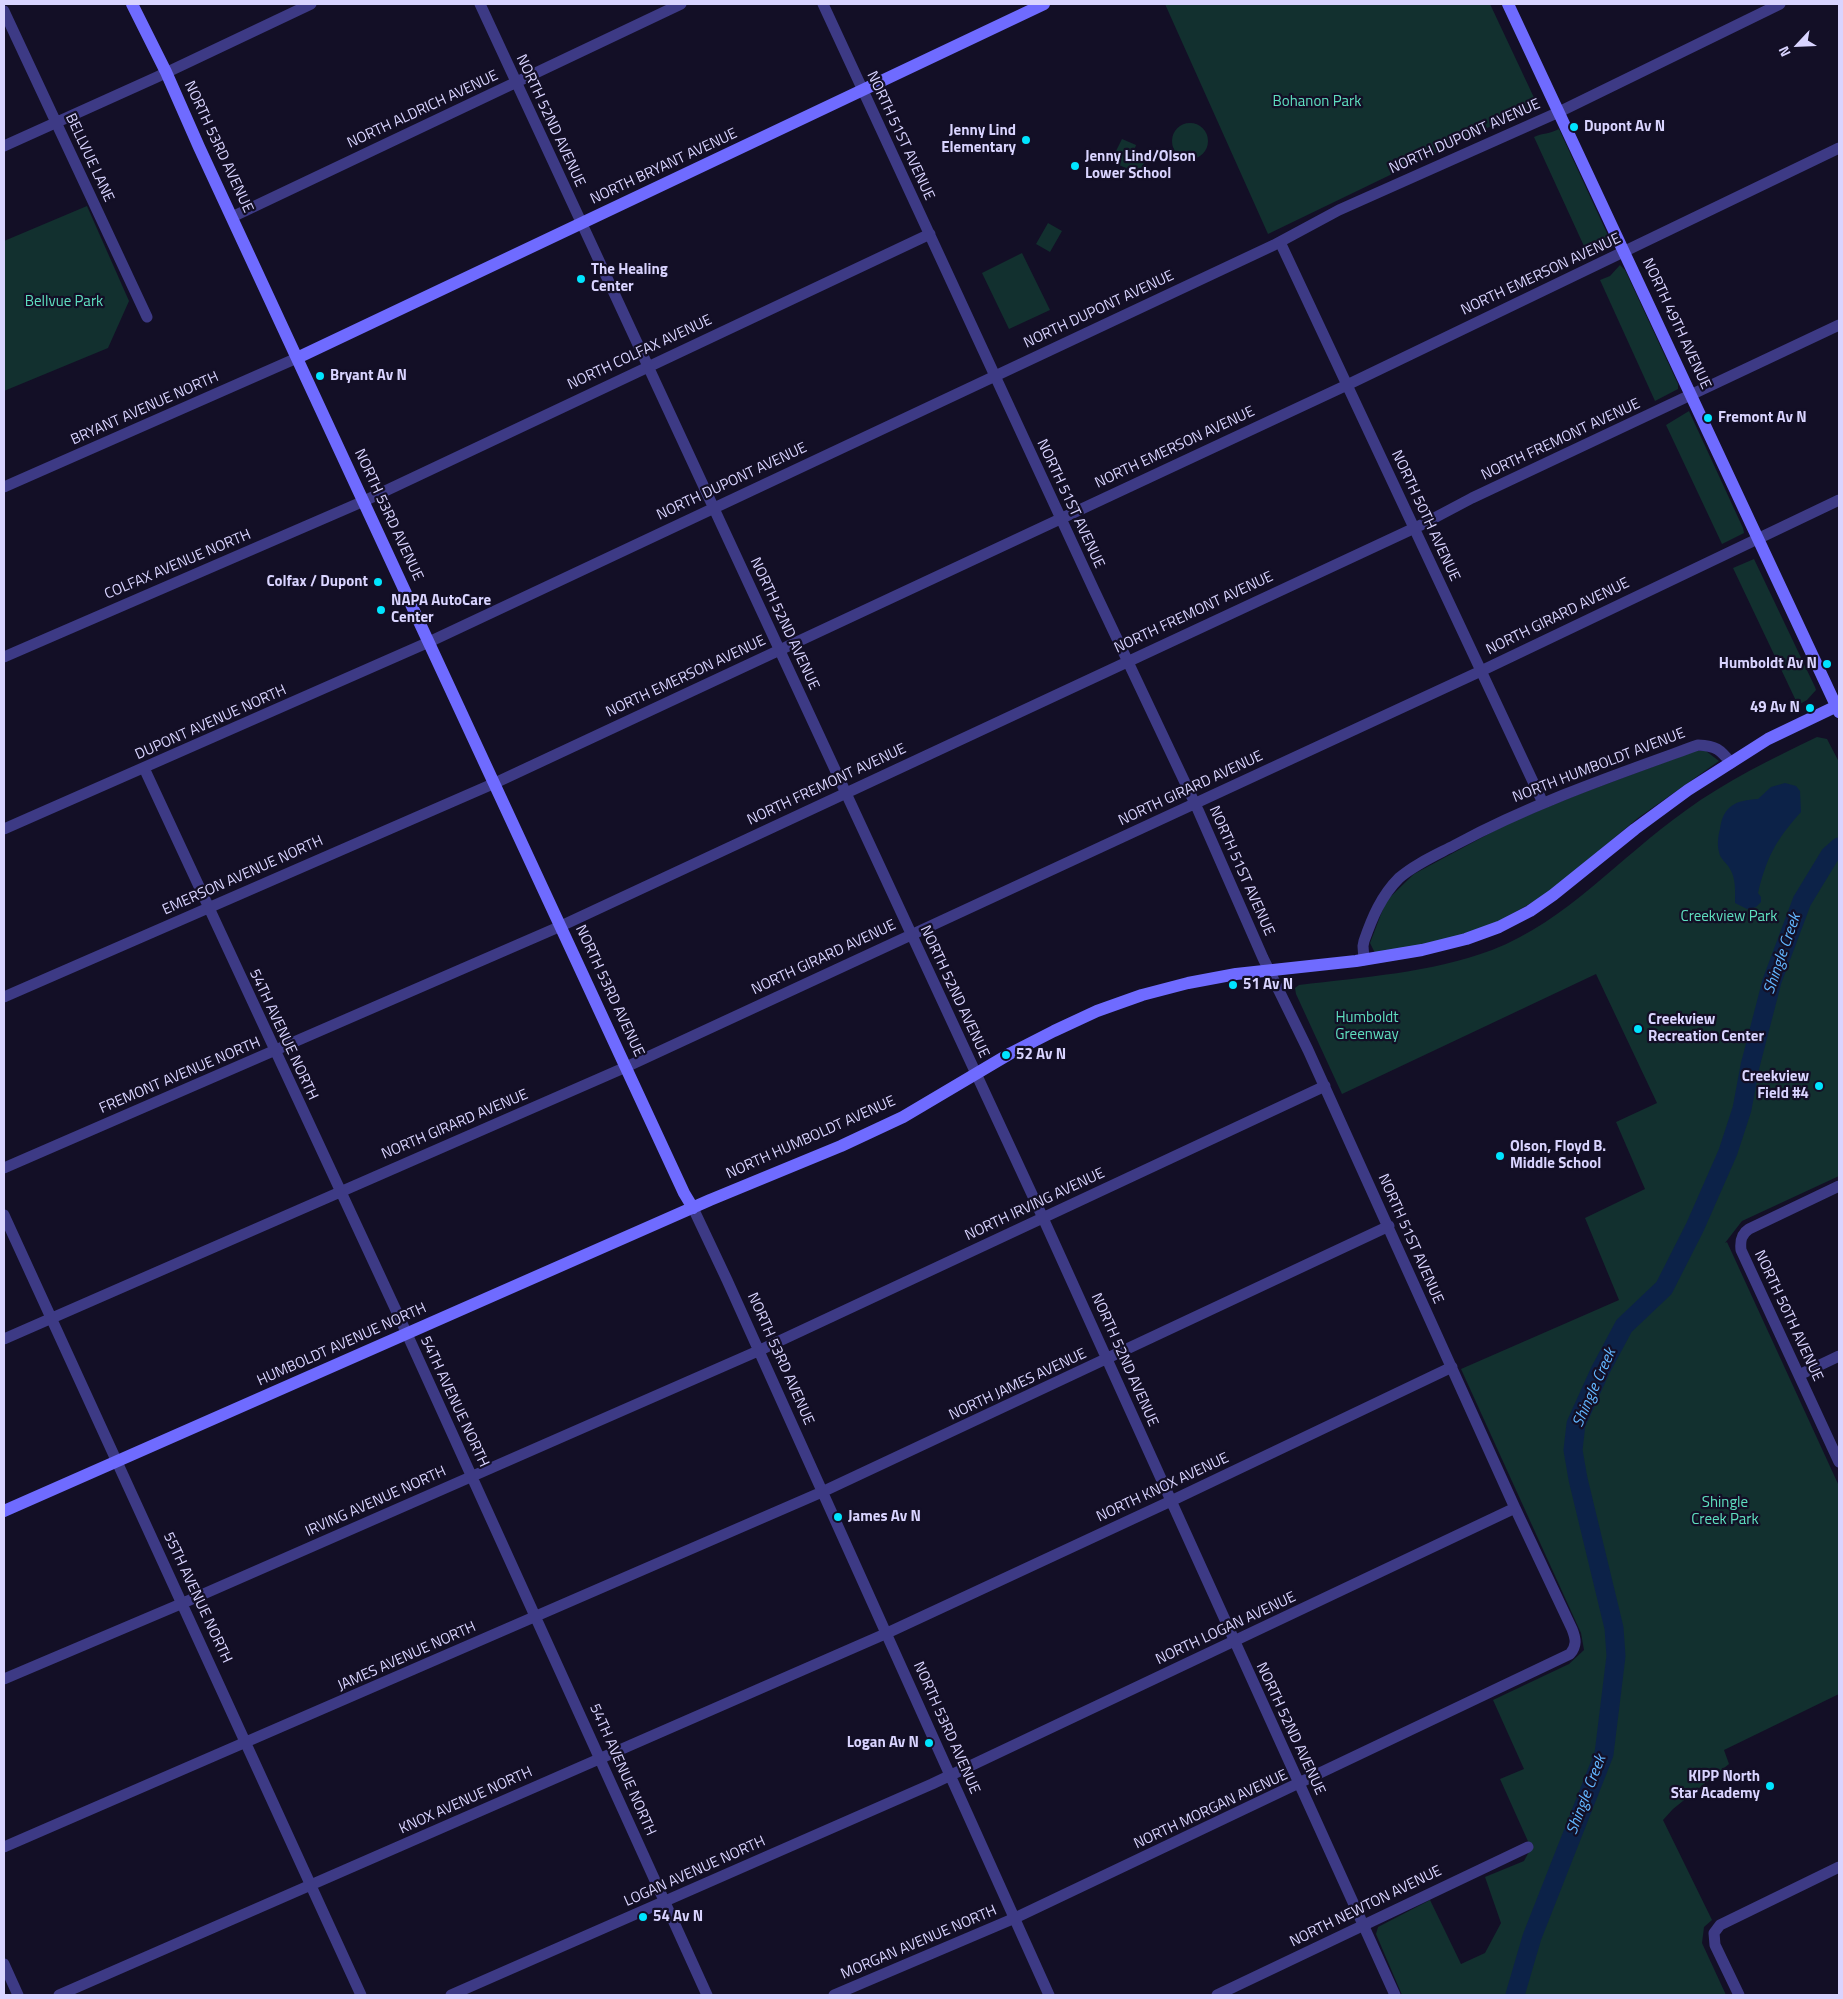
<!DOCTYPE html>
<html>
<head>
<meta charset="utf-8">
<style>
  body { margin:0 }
  #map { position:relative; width:1843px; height:1999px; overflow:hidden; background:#130f26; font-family:"Titillium Web",sans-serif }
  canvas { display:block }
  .frame { position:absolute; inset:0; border:5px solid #d9d4ff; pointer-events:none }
  .north { position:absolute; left:1773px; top:20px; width:50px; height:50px; -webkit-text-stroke:4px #130f26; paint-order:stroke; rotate:245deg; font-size:14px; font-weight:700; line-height:20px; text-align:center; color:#d9d4ff }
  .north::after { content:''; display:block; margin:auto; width:18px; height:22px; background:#d9d4ff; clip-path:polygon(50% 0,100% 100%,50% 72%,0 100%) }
</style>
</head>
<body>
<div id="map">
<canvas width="1843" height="1999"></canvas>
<div class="frame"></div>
<div class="north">N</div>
</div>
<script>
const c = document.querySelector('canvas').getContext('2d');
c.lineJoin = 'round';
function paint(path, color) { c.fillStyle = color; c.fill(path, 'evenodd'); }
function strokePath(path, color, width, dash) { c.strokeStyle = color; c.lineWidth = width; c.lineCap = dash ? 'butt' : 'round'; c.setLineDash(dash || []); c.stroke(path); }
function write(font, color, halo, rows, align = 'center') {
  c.font = font + ' "Titillium Web",sans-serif'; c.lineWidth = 4.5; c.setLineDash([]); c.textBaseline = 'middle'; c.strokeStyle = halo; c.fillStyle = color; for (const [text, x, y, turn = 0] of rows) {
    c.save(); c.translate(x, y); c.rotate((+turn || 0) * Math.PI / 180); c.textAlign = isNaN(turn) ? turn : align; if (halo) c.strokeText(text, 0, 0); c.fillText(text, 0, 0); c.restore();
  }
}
paint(new Path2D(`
  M 1165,4 L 1490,4 L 1537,104 L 1268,234 Z
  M1172 141a18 18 0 1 1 36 0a18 18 0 1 1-36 0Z
  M 1559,129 L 1612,244 L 1611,247 L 1589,257 L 1534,137 C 1542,133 1550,134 1559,129 Z
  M 1122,139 L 1136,145 L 1134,151 L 1143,156 L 1145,161 L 1138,174 L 1111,161 Z
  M 87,206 L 129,301 L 108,348 L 4,391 L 4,241 Z
  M 1048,223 L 1062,231 L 1050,252 L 1036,244 Z
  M 1022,253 L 1050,310 L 1009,329 L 982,273 Z
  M 1620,265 L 1625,270 L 1678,384 L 1678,389 L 1655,401 L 1600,280 L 1610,276 Z
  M 1689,411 L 1743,528 L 1744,533 L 1722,544 L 1666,425 Z
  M 1754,559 L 1815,687 L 1816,690 L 1807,700 L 1798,705 L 1733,568 Z
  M 1817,737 L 1827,739 L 1839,762 L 1839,1176 L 1742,1221 L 1725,1243 L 1727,1242 L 1839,1486 L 1839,1694 L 1724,1750 L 1729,1764 L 1673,1809 L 1663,1820 L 1712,1920 L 1704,1927 L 1702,1943 L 1726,1995 L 1402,1995 L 1376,1934 L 1378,1927 L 1430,1900 L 1461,1964 L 1485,1953 L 1501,1923 L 1485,1877 L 1524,1861 L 1531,1848 L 1500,1779 L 1524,1769 L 1493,1700 L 1569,1664 L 1584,1650 L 1581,1633 L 1461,1369 L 1619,1300 L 1585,1218 L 1645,1189 L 1616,1122 L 1657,1103 L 1596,974 L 1342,1094 L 1296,994 L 1295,988 L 1299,985 C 1363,977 1431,973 1492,950 C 1567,921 1621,856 1685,811 C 1726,781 1771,759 1817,737 Z
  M 1695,751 L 1706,751 L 1719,761 L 1638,818 L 1547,894 L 1501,920 L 1467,934 L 1423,947 L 1375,953 L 1370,943 L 1386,901 L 1414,874 L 1507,824 L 1577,795 Z`), '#12302f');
paint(new Path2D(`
  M 1785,783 L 1796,786 L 1800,791 L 1801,812 C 1776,840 1767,856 1758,893 L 1761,897 L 1761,902 L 1756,907 L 1747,909 L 1735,903 C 1735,891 1736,879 1730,869 C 1727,863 1720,859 1719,852 C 1717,845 1718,836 1720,829 C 1723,806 1736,800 1758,799 L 1771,787 Z`), '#0c2248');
strokePath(new Path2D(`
  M 1515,1995 L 1532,1937 L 1604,1754 L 1616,1656 L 1614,1628 L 1578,1479 L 1573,1450 L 1576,1424 L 1600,1371 L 1624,1326 L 1664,1288 L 1695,1227 L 1728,1152 L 1742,1109 L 1750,1066 L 1772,981 L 1802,901 L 1830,855 L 1839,847`), '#0c2248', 19);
strokePath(new Path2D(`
  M 480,4 L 1043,1218 L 1395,1995
  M 823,4 L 1094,590 L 1198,810 L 1263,958 L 1308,1050 L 1515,1508 L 1572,1629 C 1576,1639 1577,1646 1570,1654 L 1015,1918 L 834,1995
  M 4,11 L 147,317
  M 4,146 L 157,77 L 311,4
  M 232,217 L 681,4
  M 1280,242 L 1543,803
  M 4,487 L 297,358
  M 4,657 L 364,501 L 930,234
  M 144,768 L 407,1334 L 707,1995
  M 4,829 L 429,642 L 1274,245 L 1339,210 L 1559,112 L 1780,4
  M 1364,960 L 1363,946 L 1364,941 C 1372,918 1381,896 1399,878 C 1415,864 1436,855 1455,845 C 1533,803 1615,775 1698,745 C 1716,746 1720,749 1731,763
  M 4,997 L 495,783 L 1347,385 L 1839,148
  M 4,1168 L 561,926 L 1421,525 L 1472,498 L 1839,325
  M 1839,1186 L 1749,1229 C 1741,1234 1740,1241 1741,1250 L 1839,1462
  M 693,1208 L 727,1280 L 1049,1995
  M 4,1215 L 361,1995
  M 4,1339 L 626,1067 L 1481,671 L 1839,500
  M 1799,1375 L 1839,1356
  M 4,1679 L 183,1603 L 758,1351 L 1325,1086
  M 4,1847 L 822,1492 L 1389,1226
  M 4,1964 L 18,1995
  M 59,1995 L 885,1634 L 1171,1501 L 1452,1367
  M 451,1995 L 932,1784 L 1515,1508
  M 1217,1995 L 1528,1847
  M 1739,1995 L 1715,1945 L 1714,1933 L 1720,1925 L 1839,1867`), '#3d3a85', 11);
strokePath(new Path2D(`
  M 132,4 L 166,72 L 199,147 L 684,1193 L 693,1208
  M 1508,4 L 1839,712
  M 297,358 L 1044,4
  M 4,1511 L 710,1200 L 841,1146 L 903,1117 L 1011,1053 L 1054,1031 L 1097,1011 L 1142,995 L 1188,983 L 1236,974 L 1356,961 L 1422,950 L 1466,939 L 1499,927 L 1530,911 L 1553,895 L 1635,829 L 1688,790 L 1768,739 L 1839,705`), '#6f6bff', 12);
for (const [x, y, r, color] of [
  [1574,127,5,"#00e5ff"],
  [1026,140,5,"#00e5ff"],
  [1075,166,5,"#00e5ff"],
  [581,279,5,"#00e5ff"],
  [320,376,5,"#00e5ff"],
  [1708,418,5,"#00e5ff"],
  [378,582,5,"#00e5ff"],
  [381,610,5,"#00e5ff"],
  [1827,664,5,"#00e5ff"],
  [1810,708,5,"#00e5ff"],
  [1233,985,5,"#00e5ff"],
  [1638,1029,5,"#00e5ff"],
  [1006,1055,5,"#00e5ff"],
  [1819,1086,5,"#00e5ff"],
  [1500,1156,5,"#00e5ff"],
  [838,1517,5,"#00e5ff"],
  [929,1743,5,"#00e5ff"],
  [1770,1786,5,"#00e5ff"],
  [643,1917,5,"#00e5ff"]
]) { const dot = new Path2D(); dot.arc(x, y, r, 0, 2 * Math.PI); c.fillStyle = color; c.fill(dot); strokePath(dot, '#130f26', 2); }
write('15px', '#5fe0c0', '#130f26', [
  ["Bohanon Park",1317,102],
  ["Bellvue Park",64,302],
  ["Creekview Park",1729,917],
  ["Humboldt",1367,1018],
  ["Greenway",1367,1035],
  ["Shingle",1725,1503],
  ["Creek Park",1725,1520]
]);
write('15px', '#d9d4ff', '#130f26', [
  ["NORTH ALDRICH AVENUE",423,110,-25],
  ["NORTH 52ND AVENUE",550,121,65],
  ["NORTH 51ST AVENUE",900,136,65],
  ["NORTH DUPONT AVENUE",1465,137,-24],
  ["NORTH 53RD AVENUE",218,147,65],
  ["BELLVUE LANE",89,158,65],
  ["NORTH BRYANT AVENUE",664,167,-25],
  ["NORTH EMERSON AVENUE",1541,275,-25],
  ["NORTH DUPONT AVENUE",1099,310,-25],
  ["NORTH 49TH AVENUE",1676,324,65],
  ["NORTH COLFAX AVENUE",640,353,-25],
  ["BRYANT AVENUE NORTH",145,409,-24],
  ["NORTH FREMONT AVENUE",1561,440,-25],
  ["NORTH EMERSON AVENUE",1175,448,-25],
  ["NORTH DUPONT AVENUE",732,482,-25],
  ["NORTH 51ST AVENUE",1070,504,65],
  ["NORTH 53RD AVENUE",388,515,65],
  ["NORTH 50TH AVENUE",1425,516,65],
  ["COLFAX AVENUE NORTH",178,565,-23],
  ["NORTH FREMONT AVENUE",1194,613,-25],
  ["NORTH GIRARD AVENUE",1558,617,-26],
  ["NORTH 52ND AVENUE",784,624,65],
  ["NORTH EMERSON AVENUE",686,677,-25],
  ["DUPONT AVENUE NORTH",211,723,-24],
  ["NORTH HUMBOLDT AVENUE",1599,766,-21],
  ["NORTH FREMONT AVENUE",827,785,-25],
  ["NORTH GIRARD AVENUE",1191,789,-25],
  ["NORTH 51ST AVENUE",1241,871,66],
  ["EMERSON AVENUE NORTH",243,876,-24],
  ["NORTH GIRARD AVENUE",824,958,-25],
  ["NORTH 53RD AVENUE",609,991,65],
  ["NORTH 52ND AVENUE",954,992,65],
  ["54TH AVENUE NORTH",283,1035,65],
  ["FREMONT AVENUE NORTH",180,1076,-23],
  ["NORTH GIRARD AVENUE",455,1125,-23],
  ["NORTH HUMBOLDT AVENUE",811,1138,-24],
  ["NORTH IRVING AVENUE",1035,1205,-25],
  ["NORTH 51ST AVENUE",1410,1239,66],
  ["NORTH 50TH AVENUE",1788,1316,65],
  ["HUMBOLDT AVENUE NORTH",342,1345,-24],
  ["NORTH 53RD AVENUE",780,1359,66],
  ["NORTH 52ND AVENUE",1124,1360,66],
  ["NORTH JAMES AVENUE",1018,1385,-25],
  ["54TH AVENUE NORTH",454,1402,65],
  ["NORTH KNOX AVENUE",1163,1488,-25],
  ["IRVING AVENUE NORTH",376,1502,-24],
  ["55TH AVENUE NORTH",197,1598,65],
  ["NORTH LOGAN AVENUE",1226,1629,-25],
  ["JAMES AVENUE NORTH",407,1657,-24],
  ["NORTH 53RD AVENUE",946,1728,66],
  ["NORTH 52ND AVENUE",1290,1729,65],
  ["54TH AVENUE NORTH",622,1770,66],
  ["KNOX AVENUE NORTH",466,1801,-24],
  ["NORTH MORGAN AVENUE",1211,1810,-25],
  ["LOGAN AVENUE NORTH",695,1872,-24],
  ["NORTH NEWTON AVENUE",1366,1907,-26],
  ["MORGAN AVENUE NORTH",919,1943,-23]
]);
write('bold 15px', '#d9d4ff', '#130f26', [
  ["Dupont Av N",1584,127],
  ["Jenny Lind",1016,131,"right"],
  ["Elementary",1016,148,"right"],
  ["Jenny Lind/Olson",1085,157],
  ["Lower School",1085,174],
  ["The Healing",591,270],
  ["Center",591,287],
  ["Bryant Av N",330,376],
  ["Fremont Av N",1718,418],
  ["Colfax / Dupont",368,582,"right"],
  ["NAPA AutoCare",391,601],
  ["Center",391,618],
  ["Humboldt Av N",1817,664,"right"],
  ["49 Av N",1800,708,"right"],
  ["51 Av N",1243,985],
  ["Creekview",1648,1020],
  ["Recreation Center",1648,1037],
  ["52 Av N",1016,1055],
  ["Creekview",1809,1077,"right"],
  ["Field #4",1809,1094,"right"],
  ["Olson, Floyd B.",1510,1147],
  ["Middle School",1510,1164],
  ["James Av N",848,1517],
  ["Logan Av N",919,1743,"right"],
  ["KIPP North",1760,1777,"right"],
  ["Star Academy",1760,1794,"right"],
  ["54 Av N",653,1917]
], 'left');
write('italic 16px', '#62b6ff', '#130f26', [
  ["Shingle Creek",1783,954,-71],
  ["Shingle Creek",1595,1388,-66],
  ["Shingle Creek",1587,1795,-69]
]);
</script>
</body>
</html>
